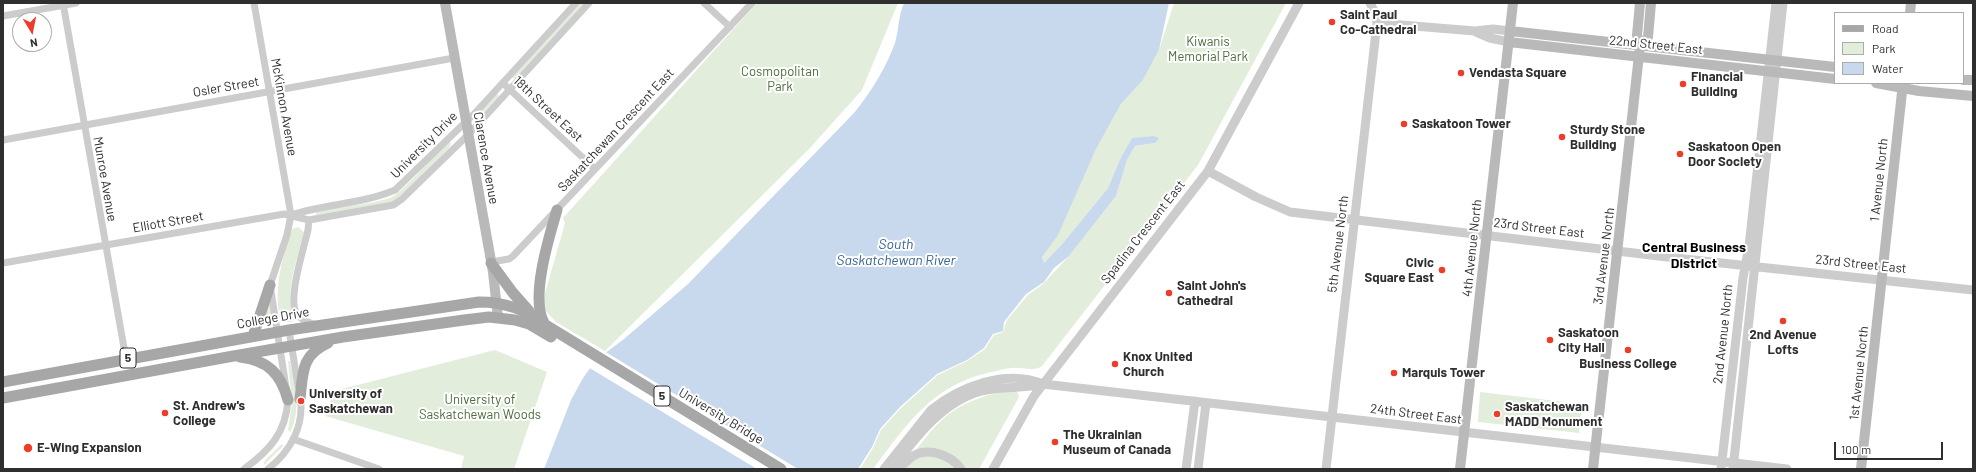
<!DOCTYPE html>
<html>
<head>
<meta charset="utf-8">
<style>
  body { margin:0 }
  #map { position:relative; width:1976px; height:472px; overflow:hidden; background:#fff; font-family:Barlow,sans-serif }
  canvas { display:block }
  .frame { position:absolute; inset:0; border:4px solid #2f2f2f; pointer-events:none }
  .legend { position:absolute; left:1834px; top:12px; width:130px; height:72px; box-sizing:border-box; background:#fff; border:1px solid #acacac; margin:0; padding:5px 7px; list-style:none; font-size:12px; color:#2f2f2f }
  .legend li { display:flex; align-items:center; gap:8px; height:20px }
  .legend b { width:20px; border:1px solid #acacac }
  .north { position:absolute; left:12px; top:12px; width:40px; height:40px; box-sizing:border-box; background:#fff; border:1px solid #acacac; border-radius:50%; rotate:170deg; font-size:11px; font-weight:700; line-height:16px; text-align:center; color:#2f2f2f }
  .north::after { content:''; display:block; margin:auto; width:14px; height:18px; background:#ed3d2a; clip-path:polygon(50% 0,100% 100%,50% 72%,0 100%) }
  .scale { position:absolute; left:1834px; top:442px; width:109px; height:18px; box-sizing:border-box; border:2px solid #2f2f2f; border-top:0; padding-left:5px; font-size:12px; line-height:14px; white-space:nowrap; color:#2f2f2f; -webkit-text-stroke:3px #fff; paint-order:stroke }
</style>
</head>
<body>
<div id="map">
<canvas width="1976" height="472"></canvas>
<div class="frame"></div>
<ul class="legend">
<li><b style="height:5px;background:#a7a7a7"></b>Road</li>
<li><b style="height:11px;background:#e2eddc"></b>Park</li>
<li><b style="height:11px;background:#c8d9ed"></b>Water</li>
</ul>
<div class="north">N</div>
<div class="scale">100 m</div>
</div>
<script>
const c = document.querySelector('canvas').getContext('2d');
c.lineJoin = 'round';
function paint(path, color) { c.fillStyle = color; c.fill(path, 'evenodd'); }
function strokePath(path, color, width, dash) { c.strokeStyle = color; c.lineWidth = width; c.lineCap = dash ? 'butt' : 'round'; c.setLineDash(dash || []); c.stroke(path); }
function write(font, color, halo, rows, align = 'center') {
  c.font = font + ' Barlow,sans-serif'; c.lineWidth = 4; c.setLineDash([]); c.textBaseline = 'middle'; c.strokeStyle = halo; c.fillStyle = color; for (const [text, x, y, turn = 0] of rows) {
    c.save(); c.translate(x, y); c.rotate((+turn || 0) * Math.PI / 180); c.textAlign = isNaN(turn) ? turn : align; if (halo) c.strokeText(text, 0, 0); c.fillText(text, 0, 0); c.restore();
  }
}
paint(new Path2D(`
  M 579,3 L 585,3 L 515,79 L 512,76 Z
  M 757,3 L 898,3 L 862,90 L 809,149 L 605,351 L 556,322 L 543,308 L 544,297 L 565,223 L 563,218 Z
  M 1174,3 L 1286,3 L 1198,165 L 1042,366 C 1034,372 1022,367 1012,368 C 1005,368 998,371 991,372 C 932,385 907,424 873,469 L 860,469 L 873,448 L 881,430 L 901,408 L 938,375 L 967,361 L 985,349 L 994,335 L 1003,332 L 1007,320 L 1028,295 L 1043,284 L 1069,256 L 1116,196 L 1127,160 L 1135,146 L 1155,143 L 1132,138 L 1121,157 L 1108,188 L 1063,243 L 1044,263 L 1042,257 L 1095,151 L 1121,104 L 1143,80 L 1159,50 Z
  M 497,93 L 499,96 L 481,115 L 479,112 Z
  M 447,142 L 451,143 L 450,147 L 406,192 L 391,202 L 316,215 L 316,212 L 319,210 C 337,207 376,204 392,197 C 406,189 434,155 447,142 Z
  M 298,227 L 304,232 C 299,254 282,297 295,317 L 292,322 L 283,322 L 280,320 C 274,286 281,264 291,232 L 292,229 Z
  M 269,302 L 271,302 L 273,322 L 271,325 L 266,326 L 262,323 Z
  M 495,350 L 547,372 L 514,469 L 461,469 L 464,456 L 325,416 L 334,391 Z
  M 288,361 L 290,361 C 294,382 302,412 290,432 L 288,430 L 292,403 Z
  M 1008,390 L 1017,391 L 1019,397 L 979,469 L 902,469 C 938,421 947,404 1008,390 Z
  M 1480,392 L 1582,404 L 1579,433 L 1478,422 Z
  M 282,444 L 283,446 L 263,466 L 265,460 Z`), '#e2eddc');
paint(new Path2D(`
  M 904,3 L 1169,3 L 1159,50 L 1143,80 L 1121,104 L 1095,151 L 1058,235 L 1042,257 L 1044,263 L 1063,243 L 1108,188 L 1121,157 L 1132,138 L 1154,136 L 1159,138 L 1155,143 L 1135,146 L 1127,160 L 1116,196 L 1069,256 L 1054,268 L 1044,282 L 1026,294 L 1004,322 L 1003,331 L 993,334 L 984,348 L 967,360 L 937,374 L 900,407 L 880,429 L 872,447 L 858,469 L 544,469 L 571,400 L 583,378 L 596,360 L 624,339 L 688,284 L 854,113 C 871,92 886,68 895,43 C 899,30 898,16 904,3 Z`), '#c8d9ed');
paint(new Path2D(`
  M 604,351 L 798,469 L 757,469 L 588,367 Z`), '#fff');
strokePath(new Path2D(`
  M 63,3 L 126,359
  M 704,3 L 730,27
  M 3,16 L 76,3
  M 506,86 L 595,169
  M 3,140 L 454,58
  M 291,215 C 325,204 362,204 395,190 L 475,113 L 576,3
  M 309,220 L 308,230 C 304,248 288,297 296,312 C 300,320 308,322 316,325
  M 491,262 L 509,259 L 513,256 L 752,3
  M 3,263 L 284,214 L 309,220 L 393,205 L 402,199 L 469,134 L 589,3
  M 289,330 L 298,386
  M 293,439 L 379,469
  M 244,469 C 269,451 286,433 288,400 L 270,285 L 287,235 L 291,215 L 254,3
  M 268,469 C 291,451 305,425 300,396`), '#ccc', 7);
strokePath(new Path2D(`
  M 1377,23 L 1475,31 L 1493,29 L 1510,31
  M 1476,32 L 1490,38 L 1509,42
  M 1208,171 L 1256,197 L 1290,212 L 1684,259 L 1973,290
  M 884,469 L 931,410 C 961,386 1006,369 1043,384 L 1787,469
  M 892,469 C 915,438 943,401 982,391 C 1002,386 1023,389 1043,384
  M 898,469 C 903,465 908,460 913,456 C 929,447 951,455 961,469
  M 993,469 L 1034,396 L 1208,171 L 1299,3
  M 1186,469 L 1195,401
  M 1198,469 L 1206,403
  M 1326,469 L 1377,23 L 1375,13 L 1370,3
  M 1721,469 L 1743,278 L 1749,246 L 1776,3
  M 1733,469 L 1783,3`), '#ccc', 9);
strokePath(new Path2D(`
  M 445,3 L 493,272 L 498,318
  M 1910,13 L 1911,3
  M 1510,31 L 1835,67
  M 1509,42 L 1835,79
  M 1640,46 L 1648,37 L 1651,3
  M 1963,80 L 1973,80
  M 1876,83 L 1919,91 L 1973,96
  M 1460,469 L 1513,3
  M 1593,469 L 1640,46 L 1637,35 L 1640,3
  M 1861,469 L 1903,83`), '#b9b9b9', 10);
strokePath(new Path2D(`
  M 491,263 L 513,293 L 529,311
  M 544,323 C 530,298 549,237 557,210
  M 253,336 L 270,285
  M 240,357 C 268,360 281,374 288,400
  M 3,382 L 289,330 L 479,302 C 503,302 524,308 544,324 L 781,469
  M 3,398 L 228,357 L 343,337 L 464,320 L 489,317 L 515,320 L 529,324 L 551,337
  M 300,399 C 303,373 301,355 328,343`), '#a7a7a7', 11);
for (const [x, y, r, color] of [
  [1332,22,4,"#ed3d2a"],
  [1461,73,4,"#ed3d2a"],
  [1683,84,4,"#ed3d2a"],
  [1404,124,4,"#ed3d2a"],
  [1562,137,4,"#ed3d2a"],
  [1680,154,4,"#ed3d2a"],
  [1442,270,4,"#ed3d2a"],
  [1169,293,4,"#ed3d2a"],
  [1783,321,4,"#ed3d2a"],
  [1550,340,4,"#ed3d2a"],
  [1628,350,4,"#ed3d2a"],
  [1115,364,4,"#ed3d2a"],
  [1394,373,4,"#ed3d2a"],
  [301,401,4,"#ed3d2a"],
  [165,413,4,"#ed3d2a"],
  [1497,414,4,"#ed3d2a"],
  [1055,442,4,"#ed3d2a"],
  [28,448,5,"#ed3d2a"]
]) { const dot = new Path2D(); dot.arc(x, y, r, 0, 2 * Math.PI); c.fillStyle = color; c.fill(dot); strokePath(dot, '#fff', 1.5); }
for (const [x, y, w] of [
  [128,358,16],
  [662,396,16]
]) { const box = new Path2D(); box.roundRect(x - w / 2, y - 10, w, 20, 3); c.fillStyle = '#fff'; c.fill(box); strokePath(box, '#2f2f2f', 1); }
write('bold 12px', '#2f2f2f', null, [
  ["5",128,358],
  ["5",662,396]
]);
write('bold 13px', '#2f2f2f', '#fff', [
  ["Saint Paul",1340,15],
  ["Co-Cathedral",1340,30],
  ["Vendasta Square",1469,73],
  ["Financial",1691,77],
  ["Building",1691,92],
  ["Saskatoon Tower",1412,124],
  ["Sturdy Stone",1570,130],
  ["Building",1570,145],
  ["Saskatoon Open",1688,147],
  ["Door Society",1688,162],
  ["Civic",1434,263,"right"],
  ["Square East",1434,278,"right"],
  ["Saint John's",1177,286],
  ["Cathedral",1177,301],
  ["Saskatoon",1558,333],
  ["City Hall",1558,348],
  ["2nd Avenue",1783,335,"center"],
  ["Lofts",1783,350,"center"],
  ["Knox United",1123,357],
  ["Church",1123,372],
  ["Business College",1628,364,"center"],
  ["Marquis Tower",1402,373],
  ["University of",309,394],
  ["Saskatchewan",309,409],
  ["St. Andrew's",173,406],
  ["College",173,421],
  ["Saskatchewan",1505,407],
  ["MADD Monument",1505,422],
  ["The Ukrainian",1063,435],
  ["Museum of Canada",1063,450],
  ["E-Wing Expansion",37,448]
], 'left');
write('13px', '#4a6d3a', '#fff', [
  ["Kiwanis",1208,42],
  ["Memorial Park",1208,57],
  ["Cosmopolitan",780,72],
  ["Park",780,87],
  ["University of",480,400],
  ["Saskatchewan Woods",480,415]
]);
write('13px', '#2f2f2f', '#fff', [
  ["22nd Street East",1656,45,6],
  ["Osler Street",226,87,-10],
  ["McKinnon Avenue",284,107,80],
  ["18th Street East",548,109,43],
  ["Saskatchewan Crescent East",616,130,-47],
  ["University Drive",424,145,-45],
  ["Clarence Avenue",486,158,80],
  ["Munroe Avenue",105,179,80],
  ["1 Avenue North",1879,180,-84],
  ["Elliott Street",168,222,-10],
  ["23rd Street East",1539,228,7],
  ["Spadina Crescent East",1143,232,-52],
  ["5th Avenue North",1338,244,-83],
  ["4th Avenue North",1472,248,-84],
  ["3rd Avenue North",1604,256,-83],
  ["23rd Street East",1861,264,6],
  ["College Drive",273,318,-10],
  ["2nd Avenue North",1723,334,-84],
  ["1st Avenue North",1859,373,-84],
  ["24th Street East",1416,414,7],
  ["University Bridge",721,416,31]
]);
write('italic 14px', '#396295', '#fff', [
  ["South",896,244],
  ["Saskatchewan River",896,260]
]);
write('bold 14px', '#000', '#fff', [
  ["Central Business",1694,247],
  ["District",1694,263]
]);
</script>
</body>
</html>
